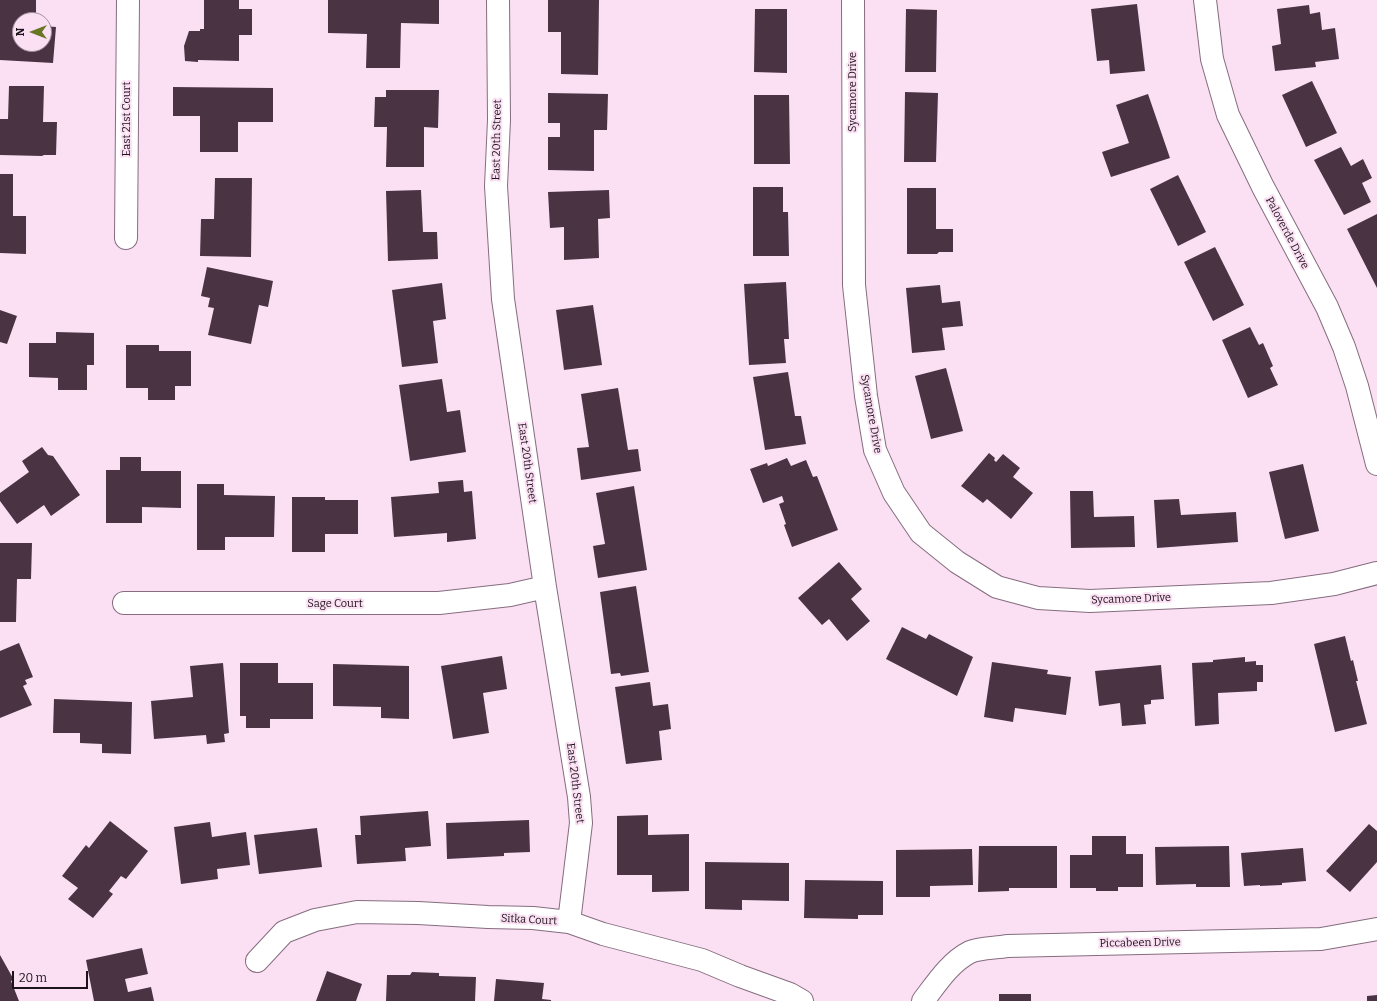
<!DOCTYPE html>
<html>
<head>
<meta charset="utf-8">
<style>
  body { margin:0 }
  #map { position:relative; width:1377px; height:1001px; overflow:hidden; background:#fbe0f4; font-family:Bitter,serif }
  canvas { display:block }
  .north { position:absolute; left:12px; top:12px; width:40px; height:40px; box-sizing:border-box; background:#fbe0f4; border:1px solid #a28e9d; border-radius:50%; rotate:270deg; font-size:11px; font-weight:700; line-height:16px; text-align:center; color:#1d141b }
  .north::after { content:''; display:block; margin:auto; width:14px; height:18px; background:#677724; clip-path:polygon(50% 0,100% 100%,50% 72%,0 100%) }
  .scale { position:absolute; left:12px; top:971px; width:76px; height:18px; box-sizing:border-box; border:2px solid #1d141b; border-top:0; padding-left:5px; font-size:12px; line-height:14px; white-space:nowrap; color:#1d141b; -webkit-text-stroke:3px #fbe0f4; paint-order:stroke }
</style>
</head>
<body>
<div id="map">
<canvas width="1377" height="1001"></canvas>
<div class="north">N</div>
<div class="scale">20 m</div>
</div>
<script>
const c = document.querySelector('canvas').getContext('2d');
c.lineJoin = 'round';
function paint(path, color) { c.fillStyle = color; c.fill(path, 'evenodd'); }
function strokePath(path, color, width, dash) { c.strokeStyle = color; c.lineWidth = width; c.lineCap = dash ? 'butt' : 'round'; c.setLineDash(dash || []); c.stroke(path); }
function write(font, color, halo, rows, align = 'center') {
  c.font = font + ' Bitter,serif'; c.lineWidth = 4; c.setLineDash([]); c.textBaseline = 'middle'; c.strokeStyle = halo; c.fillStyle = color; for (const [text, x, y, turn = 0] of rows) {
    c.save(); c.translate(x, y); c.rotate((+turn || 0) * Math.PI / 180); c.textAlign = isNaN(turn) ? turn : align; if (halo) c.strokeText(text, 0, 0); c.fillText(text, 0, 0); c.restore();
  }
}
paint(new Path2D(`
  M 0,0 L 36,0 L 36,20 L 20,20 L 20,44 L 44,44 L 44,26 L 56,27 L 53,63 L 0,60 Z
  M 204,0 L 239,0 L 239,9 L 252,9 L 252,35 L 239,35 L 239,61 L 198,60 L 198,62 L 185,61 L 184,46 L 189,31 L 200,31 L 200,29 L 204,29 Z
  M 328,0 L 439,0 L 439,24 L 401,23 L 400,68 L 366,68 L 367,34 L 328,33 Z
  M 548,0 L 599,0 L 598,75 L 561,74 L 561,32 L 548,32 Z
  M 1137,4 L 1145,71 L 1110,74 L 1109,60 L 1097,61 L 1091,9 Z
  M 1309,5 L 1310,14 L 1320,12 L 1322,30 L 1335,28 L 1339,59 L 1315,62 L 1316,67 L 1275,71 L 1272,46 L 1281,44 L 1277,9 Z
  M 755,9 L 787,9 L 787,73 L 754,72 Z
  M 906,9 L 937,10 L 936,72 L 905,72 Z
  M 1312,81 L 1337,133 L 1306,147 L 1282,95 Z
  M 9,86 L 44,86 L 43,122 L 57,122 L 56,155 L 44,155 L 42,156 L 0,155 L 0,119 L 8,119 Z
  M 173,87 L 273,88 L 273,122 L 238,122 L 238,152 L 200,152 L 200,116 L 173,116 Z
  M 386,90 L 439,90 L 438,128 L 424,127 L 424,167 L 386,167 L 387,127 L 374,127 L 375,97 L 386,97 Z
  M 905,92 L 938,93 L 936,162 L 904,162 Z
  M 548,93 L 608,94 L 607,130 L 594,130 L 594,171 L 548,170 L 548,137 L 560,137 L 560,123 L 548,123 Z
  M 1148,94 L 1170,158 L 1111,177 L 1102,152 L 1129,143 L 1116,105 Z
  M 754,95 L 789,95 L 790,164 L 754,164 Z
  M 1341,147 L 1351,166 L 1363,159 L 1372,178 L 1362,183 L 1371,202 L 1344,215 L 1314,160 Z
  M 0,174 L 13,174 L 13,216 L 26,216 L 26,254 L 0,253 Z
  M 1178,175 L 1206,232 L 1178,246 L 1150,189 Z
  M 215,178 L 252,178 L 251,257 L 200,256 L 201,219 L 214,219 Z
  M 753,187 L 783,187 L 783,212 L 788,212 L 789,256 L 753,256 Z
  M 907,188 L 936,188 L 936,229 L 953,229 L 953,252 L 939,252 L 937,254 L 907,254 Z
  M 421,190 L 423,232 L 437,232 L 438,259 L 388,261 L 386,191 Z
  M 609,190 L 610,218 L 598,219 L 599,258 L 564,260 L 564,227 L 550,228 L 548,192 Z
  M 1377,214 L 1377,288 L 1347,229 Z
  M 1215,247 L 1244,305 L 1213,321 L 1184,262 Z
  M 207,267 L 273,281 L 268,307 L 259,305 L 251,344 L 208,335 L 214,308 L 208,307 L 210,298 L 201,296 Z
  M 786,282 L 789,339 L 784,339 L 786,363 L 749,365 L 744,284 Z
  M 442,283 L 446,319 L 433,321 L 438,363 L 402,367 L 392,290 Z
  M 940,285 L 942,303 L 960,301 L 963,326 L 942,328 L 945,350 L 912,353 L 906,288 Z
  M 593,305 L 602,365 L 564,370 L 556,310 Z
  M 0,310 L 17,316 L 7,344 L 0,342 Z
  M 1250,327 L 1259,345 L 1263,343 L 1273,366 L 1270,368 L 1278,385 L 1248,398 L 1222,340 Z
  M 56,332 L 94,333 L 94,365 L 87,365 L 87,390 L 58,390 L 58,378 L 29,377 L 29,343 L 56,343 Z
  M 126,345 L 159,345 L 159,351 L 191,351 L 191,386 L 175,386 L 175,400 L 148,400 L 148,388 L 126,388 Z
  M 946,368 L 963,431 L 931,439 L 915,376 Z
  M 788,372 L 795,416 L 801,416 L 806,444 L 765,450 L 753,377 Z
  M 442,379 L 447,412 L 460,410 L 466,452 L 410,461 L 399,385 Z
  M 618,388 L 628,450 L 638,449 L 641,471 L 581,480 L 577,448 L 589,447 L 581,394 Z
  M 42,447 L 48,455 L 53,456 L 80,495 L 51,516 L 44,505 L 17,524 L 0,501 L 0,493 L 29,472 L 22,461 Z
  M 989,453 L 995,458 L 994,460 L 996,462 L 1003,454 L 1020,468 L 1013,477 L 1033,493 L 1011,519 L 987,499 L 983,503 L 961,486 Z
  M 120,457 L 141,457 L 141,471 L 181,471 L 181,508 L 142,507 L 142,523 L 106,523 L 106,470 L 120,470 Z
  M 787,458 L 791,466 L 806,460 L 813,477 L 817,476 L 838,530 L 792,547 L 784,525 L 786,524 L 779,504 L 784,502 L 782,496 L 763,503 L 750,469 L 767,463 L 768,466 Z
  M 1303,464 L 1319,531 L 1285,539 L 1269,472 Z
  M 463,480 L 464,492 L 472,491 L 476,539 L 447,542 L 447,533 L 394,537 L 391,497 L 439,493 L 438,482 Z
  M 197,484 L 224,484 L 224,495 L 275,496 L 274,537 L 225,537 L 225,550 L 197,550 Z
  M 634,486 L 647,570 L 598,578 L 593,546 L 605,544 L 596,493 Z
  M 1070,491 L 1093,491 L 1094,517 L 1134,516 L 1135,547 L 1071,548 Z
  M 292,497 L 325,497 L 325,500 L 358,500 L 358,534 L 325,534 L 325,552 L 292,552 Z
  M 1179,499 L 1181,515 L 1236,512 L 1238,542 L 1157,548 L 1154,500 Z
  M 0,543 L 32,543 L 31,579 L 17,579 L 16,622 L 0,622 Z
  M 839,562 L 862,589 L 851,599 L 870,621 L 847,641 L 829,619 L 822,625 L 798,598 Z
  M 636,586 L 649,672 L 621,676 L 620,673 L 611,674 L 600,592 Z
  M 902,627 L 926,639 L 929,634 L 973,657 L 957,696 L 886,659 Z
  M 1345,636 L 1351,661 L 1353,660 L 1358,681 L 1356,681 L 1367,724 L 1335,732 L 1314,644 Z
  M 19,643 L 33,677 L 25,680 L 27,684 L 23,686 L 32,705 L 0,718 L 0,651 Z
  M 502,656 L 507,689 L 483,693 L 489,733 L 453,739 L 441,666 Z
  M 1245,657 L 1245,662 L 1256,661 L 1256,665 L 1263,665 L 1263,682 L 1257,682 L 1257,691 L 1218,693 L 1219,724 L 1195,726 L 1192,663 L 1213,662 L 1213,660 Z
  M 992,662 L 1048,670 L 1047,674 L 1071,677 L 1066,715 L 1015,708 L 1013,722 L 984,717 Z
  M 223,663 L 229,733 L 224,734 L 225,742 L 207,744 L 206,735 L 154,739 L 151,701 L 193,697 L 190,666 Z
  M 240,663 L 278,663 L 278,683 L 313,683 L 313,719 L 270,719 L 270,728 L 246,728 L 246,716 L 240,716 Z
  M 333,664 L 409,666 L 409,719 L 381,718 L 381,707 L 333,706 Z
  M 1161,665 L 1164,699 L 1151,700 L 1151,704 L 1144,705 L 1146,724 L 1122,726 L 1120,703 L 1099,706 L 1095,671 Z
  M 650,682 L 653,706 L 668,704 L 671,729 L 659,731 L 662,760 L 626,764 L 615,687 Z
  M 54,699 L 132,702 L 131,754 L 102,753 L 102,744 L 80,743 L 80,733 L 53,733 Z
  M 428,811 L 431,846 L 405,848 L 406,861 L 357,864 L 355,835 L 361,835 L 360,816 Z
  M 648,815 L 648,835 L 689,834 L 689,891 L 652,892 L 652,875 L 617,875 L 617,816 Z
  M 529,820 L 530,852 L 504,853 L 504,856 L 447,859 L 446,823 Z
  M 110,821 L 148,851 L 126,879 L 121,876 L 109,891 L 113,894 L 93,918 L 68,899 L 78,888 L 62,876 L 86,845 L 89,848 Z
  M 210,822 L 212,837 L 246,832 L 250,865 L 217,869 L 218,879 L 181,884 L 174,827 Z
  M 1369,824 L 1377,831 L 1377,862 L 1350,892 L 1326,871 Z
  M 317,828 L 322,867 L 259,874 L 254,835 Z
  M 1092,836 L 1126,836 L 1126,854 L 1143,854 L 1143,887 L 1118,887 L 1118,891 L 1096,891 L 1096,888 L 1070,888 L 1070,855 L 1092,855 Z
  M 979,846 L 1057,846 L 1057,888 L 1009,888 L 1009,891 L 978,892 Z
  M 1229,846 L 1230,887 L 1196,887 L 1196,884 L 1156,885 L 1155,847 Z
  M 1303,848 L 1306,881 L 1282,883 L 1282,885 L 1260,886 L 1260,885 L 1244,886 L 1241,853 Z
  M 972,849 L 973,885 L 930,886 L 930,897 L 896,897 L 896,850 Z
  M 705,862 L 789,863 L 789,901 L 742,900 L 742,910 L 705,909 Z
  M 805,880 L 883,881 L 883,915 L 858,915 L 858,919 L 804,918 Z
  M 142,948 L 148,974 L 125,979 L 128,992 L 151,987 L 154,1001 L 94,1001 L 86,960 Z
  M 0,955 L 14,980 L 11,981 L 19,1001 L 0,1001 Z
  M 327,971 L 362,984 L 356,1001 L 316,1001 Z
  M 412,972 L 439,973 L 439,976 L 476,977 L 475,1001 L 386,1001 L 387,975 L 410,975 Z
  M 496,979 L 544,983 L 542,999 L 551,1000 L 551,1001 L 494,1001 Z
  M 999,994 L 1031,994 L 1031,1001 L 999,1001 Z
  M 1377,995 L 1377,1001 L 1367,1001 L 1367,996 Z`), '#4a3444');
const minor = new Path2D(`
  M 498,0 L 499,120 L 496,186 L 503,299 L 545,587 L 579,797 L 581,823 L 569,922
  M 853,0 L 854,285 L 866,396 L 875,450 L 894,493 L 921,533 L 957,562 L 997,587 L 1038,598 L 1090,601 L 1271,593 L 1334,584 L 1377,573
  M 1205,0 L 1212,59 L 1228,115 L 1263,187 L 1327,307 L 1344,347 L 1357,386 L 1377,464
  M 126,238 L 128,0
  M 124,603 L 439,603 L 510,595 L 545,587
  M 257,961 L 284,932 L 315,920 L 357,912 L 418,913 L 488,917 L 533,918 L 569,922 L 603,934 L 702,960 L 740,976 L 790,994 L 802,1001
  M 923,1001 C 936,984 950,962 970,952 C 979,948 997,948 1007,946 L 1321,939 L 1377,929`);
strokePath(minor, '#856d7f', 24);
strokePath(minor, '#fff', 22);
write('11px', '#1d141b', '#fbe0f4', [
  ["Sycamore Drive",853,92,-90],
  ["East 21st Court",127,119,-90],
  ["East 20th Street",497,140,-89],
  ["Paloverde Drive",1287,233,62],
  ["Sycamore Drive",871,414,80],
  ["East 20th Street",527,463,82],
  ["Sycamore Drive",1131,599,-2],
  ["Sage Court",335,604],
  ["East 20th Street",575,783,83],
  ["Sitka Court",529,920,3],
  ["Piccabeen Drive",1140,943,-1]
]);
</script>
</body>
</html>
